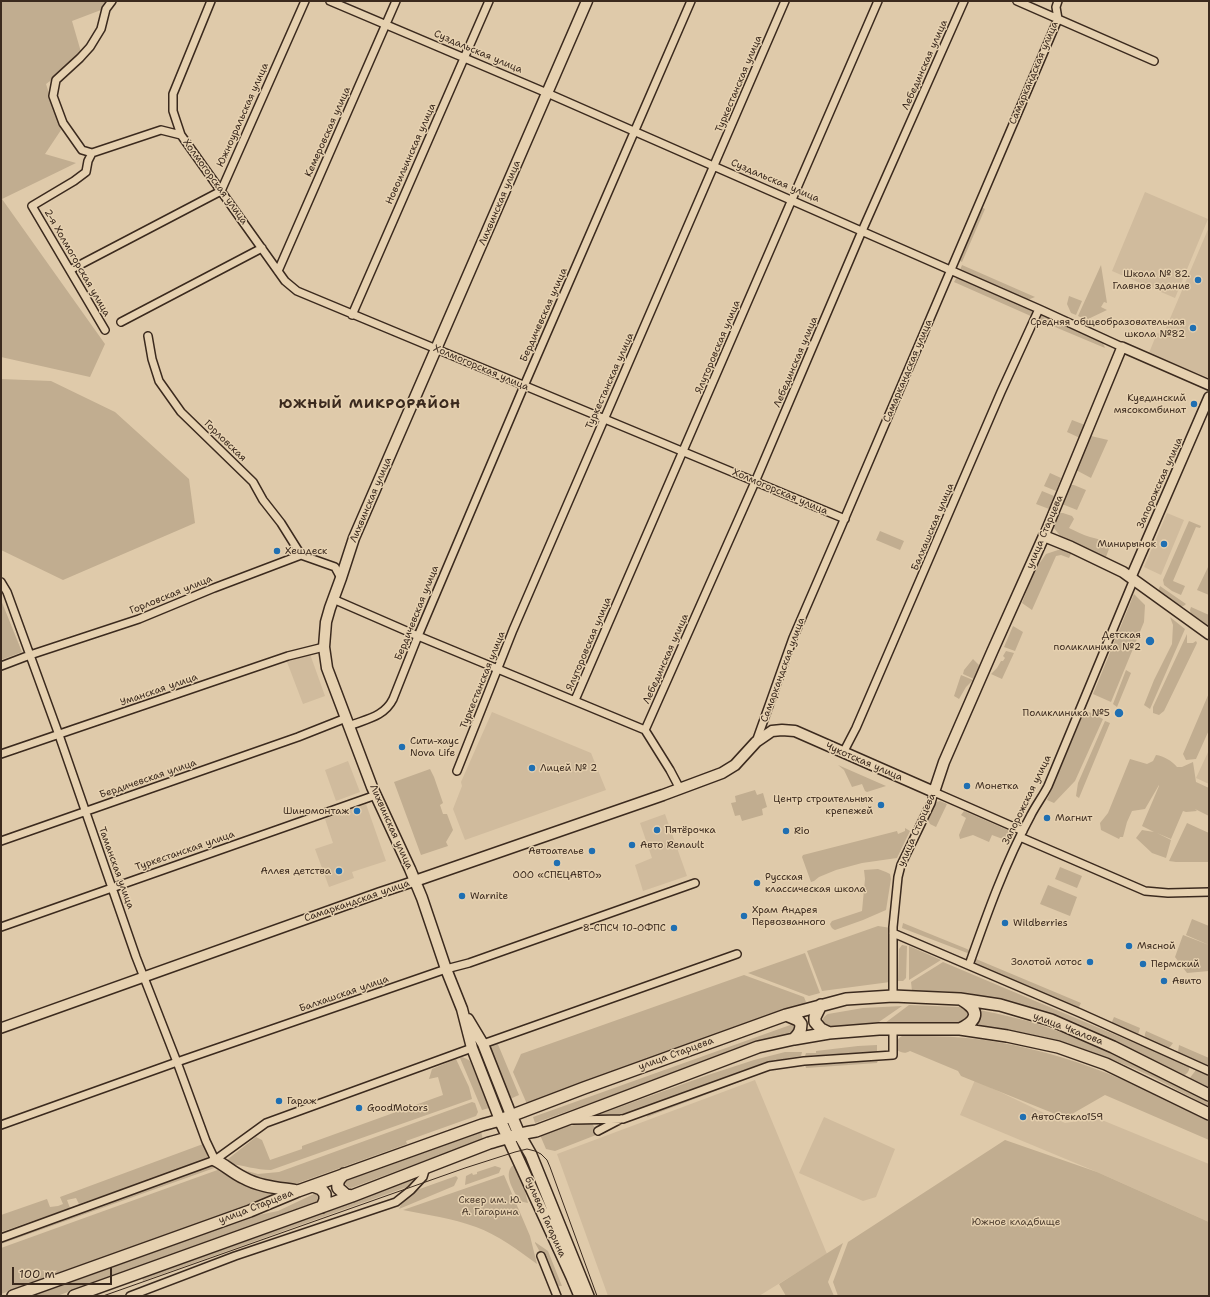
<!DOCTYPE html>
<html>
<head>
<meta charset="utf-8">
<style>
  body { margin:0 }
  #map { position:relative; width:1210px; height:1297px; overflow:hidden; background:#dfcaaa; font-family:"Shantell Sans",sans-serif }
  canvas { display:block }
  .frame { position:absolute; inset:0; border:2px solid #3b2a1e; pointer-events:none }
  .scale { position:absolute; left:12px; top:1267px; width:100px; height:18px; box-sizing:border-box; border:2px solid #3b2a1e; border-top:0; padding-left:5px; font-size:12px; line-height:14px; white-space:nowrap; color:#3b2a1e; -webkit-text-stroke:3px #e6d1b0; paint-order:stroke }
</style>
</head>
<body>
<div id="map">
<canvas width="1210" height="1297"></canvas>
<div class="frame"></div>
<div class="scale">100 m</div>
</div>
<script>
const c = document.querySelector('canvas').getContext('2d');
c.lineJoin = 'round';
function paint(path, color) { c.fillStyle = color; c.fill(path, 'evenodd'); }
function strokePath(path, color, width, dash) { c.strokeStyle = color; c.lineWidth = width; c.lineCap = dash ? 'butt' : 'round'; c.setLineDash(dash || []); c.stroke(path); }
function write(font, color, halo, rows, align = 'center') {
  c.font = font + ' "Shantell Sans",sans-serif'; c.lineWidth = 3; c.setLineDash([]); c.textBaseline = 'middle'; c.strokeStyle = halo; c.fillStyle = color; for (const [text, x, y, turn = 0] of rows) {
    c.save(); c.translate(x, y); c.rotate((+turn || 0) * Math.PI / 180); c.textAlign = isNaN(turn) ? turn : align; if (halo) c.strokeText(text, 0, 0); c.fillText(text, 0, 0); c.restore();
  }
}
paint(new Path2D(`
  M 1145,192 L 1208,219 L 1175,298 L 1112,271 Z
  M 1209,227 L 1209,378 L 1149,353 L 1157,333 L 1163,335 Z
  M 1167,513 L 1184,520 L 1161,575 L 1144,567 Z
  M 310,654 L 325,696 L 303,704 L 287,662 Z
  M 492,712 L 591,753 L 606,790 L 465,840 L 453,809 L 462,786 L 461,782 Z
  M 1209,750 L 1209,784 L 1196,778 Z
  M 348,761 L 360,792 L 336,801 L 325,770 Z
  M 366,804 L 386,861 L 352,872 L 354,878 L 329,887 L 315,849 L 333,843 L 325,819 Z
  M 665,814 L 687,876 L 643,891 L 635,865 L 652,858 L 640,823 Z
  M 755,1080 L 827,1254 L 759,1296 L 608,1296 L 557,1154 Z
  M 975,1080 L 1065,1123 L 1097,1118 L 1209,1164 L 1209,1222 L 1097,1172 L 960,1115 Z
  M 824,1117 L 895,1149 L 876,1197 L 863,1201 L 799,1173 Z`), '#d0bb9d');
paint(new Path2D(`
  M 1,1 L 107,1 L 101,10 L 72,21 L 81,52 L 65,70 L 46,84 L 61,130 L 45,154 L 76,163 L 2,199 L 105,344 L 90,377 L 1,357 Z
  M 981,207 L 985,209 L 962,262 L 958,260 Z
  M 962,265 L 1035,297 L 1030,299 L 1025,299 L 960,270 Z
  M 1101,265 L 1107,303 L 1104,302 L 1101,307 L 1107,310 L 1086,320 L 1078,316 Z
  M 957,277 L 1032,310 L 1034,312 L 1033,317 L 954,282 Z
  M 1069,296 L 1082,301 L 1076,315 L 1071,313 L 1067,304 Z
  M 1040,316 L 1043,316 L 1099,341 L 1103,343 L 1105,348 L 1036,319 Z
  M 1,379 L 51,381 L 115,412 L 189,479 L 195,523 L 63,580 L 1,550 Z
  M 1072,420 L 1085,425 L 1080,438 L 1067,432 Z
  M 1091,436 L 1108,440 L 1091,478 L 1076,470 Z
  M 1050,473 L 1061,478 L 1056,491 L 1044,486 Z
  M 1071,485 L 1074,485 L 1086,490 L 1077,510 L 1062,504 L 1069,487 Z
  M 1042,491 L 1054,496 L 1049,509 L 1036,504 Z
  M 1059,513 L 1063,513 L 1072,516 L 1074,519 L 1069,528 C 1076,531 1083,535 1090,537 C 1098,539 1105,540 1110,546 L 1106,557 L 1061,537 L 1054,528 L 1053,525 L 1056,514 Z
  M 1189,521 L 1201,526 L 1200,528 L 1196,527 L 1173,581 L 1185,586 L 1181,595 L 1172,591 L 1164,585 L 1163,580 Z
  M 880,531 L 904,541 L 900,550 L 876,540 Z
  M 1058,550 L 1067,550 L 1072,552 L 1069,558 L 1061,555 L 1056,556 L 1032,610 L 1022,603 L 1034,571 L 1046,554 Z
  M 1209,565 L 1209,595 L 1197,590 Z
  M 1160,586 L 1186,604 C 1184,606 1182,607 1179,606 L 1158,591 Z
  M 1134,594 L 1145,605 L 1144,622 L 1111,702 L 1093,694 Z
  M 1,600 L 22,652 L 1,660 Z
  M 1191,607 L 1209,615 L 1209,629 L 1191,615 L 1190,610 Z
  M 1170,617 L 1185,629 L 1150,709 L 1144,705 L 1154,680 L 1172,644 L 1173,625 Z
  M 1013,626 L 1023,632 L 1015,651 L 1004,647 Z
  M 1187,634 L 1187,643 L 1193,643 L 1196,641 L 1197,643 L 1164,711 L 1159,715 L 1153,713 L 1153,707 Z
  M 1006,651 L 1014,653 L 1002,679 L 991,674 L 997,668 L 1001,661 L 1003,661 L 1005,658 L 1003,656 Z
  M 973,659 L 980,666 L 974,679 L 963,674 L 964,670 Z
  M 1126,670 L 1131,673 L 1117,707 L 1113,704 Z
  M 961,675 L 973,680 L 966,687 L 959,699 L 954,696 Z
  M 1209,693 L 1209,730 L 1196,759 L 1186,760 L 1183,754 Z
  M 1085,710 L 1103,719 L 1075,781 L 1054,803 L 1047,800 Z
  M 1105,721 L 1110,723 L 1079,798 L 1076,796 L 1078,783 Z
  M 1156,755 C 1164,756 1172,761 1177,767 L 1182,767 L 1193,762 L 1196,782 L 1209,788 L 1209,816 L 1195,809 L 1197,811 L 1186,812 L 1183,811 L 1171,839 L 1157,833 L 1171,840 L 1166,858 L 1152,853 L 1136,838 L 1142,830 L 1154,832 L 1142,826 L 1159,786 L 1159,785 L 1145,809 L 1132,811 L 1127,822 L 1123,837 L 1120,837 L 1119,839 L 1101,830 L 1100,823 L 1108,813 L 1130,759 L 1147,764 L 1153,761 Z
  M 838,765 L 886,786 L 867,792 L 865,791 L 862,784 L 852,787 L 844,770 Z
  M 430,769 L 434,777 L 443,803 L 440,805 L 443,814 L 447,814 L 453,830 L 446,842 L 448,846 L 421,855 L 394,782 Z
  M 755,790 L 757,795 L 763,793 L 767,807 L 762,809 L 763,815 L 742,821 L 740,815 L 735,816 L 731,803 L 736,802 L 735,796 Z
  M 940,801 L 947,804 L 936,827 L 930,824 L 928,820 L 936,802 Z
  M 964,811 L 1012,832 L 1008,841 L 992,835 L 989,842 L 973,835 L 960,839 L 959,835 L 966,818 L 961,815 Z
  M 1187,823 L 1209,833 L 1209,862 L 1176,862 L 1169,861 Z
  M 905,828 L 910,831 L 897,858 L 862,863 L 836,870 L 819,877 L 814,881 L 811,882 L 802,857 L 803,855 L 897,831 L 898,834 L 905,831 Z
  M 1060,867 L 1082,876 L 1077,888 L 1055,879 Z
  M 878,869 L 886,872 L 890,874 L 891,879 L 886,910 L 863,920 L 835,930 C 832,929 831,927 830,924 L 832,921 L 862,911 L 865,879 L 864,870 Z
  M 1048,885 L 1077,897 L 1070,916 L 1040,904 Z
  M 1192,919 L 1209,926 L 1209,945 L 1186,935 Z
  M 903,923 L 967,949 L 971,951 L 970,954 L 902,928 Z
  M 878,926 L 891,928 L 890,982 L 822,991 L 807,951 Z
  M 1183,935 L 1209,945 L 1209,971 L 1187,973 L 1175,957 Z
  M 902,945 L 907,946 L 906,978 L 903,981 L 898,981 L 899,949 Z
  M 909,946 L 941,960 L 909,980 Z
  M 805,953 L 820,993 L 809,996 L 748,973 Z
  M 976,959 L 1081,1003 L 1078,1009 L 977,966 L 975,964 Z
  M 943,962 L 1189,1066 C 1190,1071 1187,1074 1183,1076 L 1094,1032 L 1047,1013 L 1020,1005 L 968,993 L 938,991 L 912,991 L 911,982 Z
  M 744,975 L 804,997 L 806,1002 L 788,1012 L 527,1104 L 513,1072 L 521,1054 Z
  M 909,1005 L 959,1007 L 967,1010 L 969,1016 L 964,1023 L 885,1023 Z
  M 902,1006 L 876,1024 L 830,1028 L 823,1025 C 822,1019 823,1017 828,1014 L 863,1008 Z
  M 979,1010 C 1001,1014 1022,1019 1044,1026 C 1101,1046 1155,1076 1209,1103 L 1209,1106 C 1184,1094 1160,1080 1135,1069 C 1085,1047 1031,1031 977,1026 L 980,1014 Z
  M 1114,1017 L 1140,1028 L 1138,1035 L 1111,1024 Z
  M 793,1024 L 796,1026 L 795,1034 L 657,1079 L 535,1123 L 533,1117 Z
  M 1146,1031 L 1173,1043 L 1170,1047 L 1168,1048 C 1163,1046 1149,1041 1146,1038 C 1144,1035 1145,1034 1146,1031 Z
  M 902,1036 C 923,1036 945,1036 966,1038 C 1009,1042 1053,1053 1093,1068 C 1133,1082 1171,1103 1209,1121 L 1209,1140 L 1105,1095 L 1065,1118 L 961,1076 L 958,1071 L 910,1051 C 905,1054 902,1053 897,1050 C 897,1043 896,1039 902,1036 Z
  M 497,1042 L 519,1095 L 510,1099 L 490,1050 C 491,1045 493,1044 497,1042 Z
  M 877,1045 L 877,1052 L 805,1056 L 806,1053 L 816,1053 L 816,1051 L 858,1046 Z
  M 1179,1045 L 1209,1058 L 1209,1066 L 1178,1052 Z
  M 785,1052 L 802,1052 L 801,1056 L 766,1062 L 622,1115 L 595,1117 L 595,1116 L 708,1075 L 754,1060 Z
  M 462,1057 L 467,1059 L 470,1061 L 489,1108 L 482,1110 L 460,1058 Z
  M 456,1059 L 469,1087 L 472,1099 L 271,1170 C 256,1170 243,1165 229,1164 L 228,1159 L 256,1137 L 262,1140 L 270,1160 L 302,1149 L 302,1146 L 443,1095 L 438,1077 L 429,1079 L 432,1069 Z
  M 878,1060 L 877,1063 L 806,1068 L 805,1064 Z
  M 1196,1070 L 1209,1075 L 1209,1089 L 1189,1079 Z
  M 741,1080 L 742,1081 L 647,1117 L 648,1114 Z
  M 472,1102 L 475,1103 L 478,1112 L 476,1116 L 406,1141 L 407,1144 L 298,1183 L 288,1184 L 265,1183 L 235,1169 L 240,1169 L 258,1174 L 279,1172 Z
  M 592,1123 L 596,1130 L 596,1135 L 555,1151 L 546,1149 L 540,1135 L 567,1126 Z
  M 481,1132 L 483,1139 L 351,1188 L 348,1187 L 345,1184 C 348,1176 358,1176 366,1174 Z
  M 1005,1140 L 1097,1172 L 1209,1222 L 1209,1296 L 838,1296 L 833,1282 L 848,1242 Z
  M 203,1144 L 207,1154 L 207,1159 L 198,1163 L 79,1204 L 76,1198 L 67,1200 L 70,1208 L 1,1232 L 1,1215 L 47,1199 L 50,1207 L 58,1206 L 63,1204 L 60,1197 Z
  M 214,1165 L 220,1166 L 1,1244 L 1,1241 Z
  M 495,1166 L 501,1168 L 499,1173 L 465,1185 L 466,1176 L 472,1173 L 473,1175 L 477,1174 L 477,1172 Z
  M 512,1166 L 514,1166 C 522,1176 525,1191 528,1203 L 519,1201 C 515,1192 503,1176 512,1166 Z
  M 223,1168 L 281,1192 L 228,1213 L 1,1294 L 1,1248 Z
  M 504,1175 L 530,1236 L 537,1264 C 518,1250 498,1235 476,1227 C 452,1218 427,1215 403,1210 Z
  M 456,1176 L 458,1178 L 454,1186 L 399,1209 L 402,1202 L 414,1191 Z
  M 418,1178 L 412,1184 L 407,1187 L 143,1281 L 142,1277 L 262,1233 Z
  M 316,1193 L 321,1197 L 319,1201 L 316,1202 L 57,1296 L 34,1296 L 254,1216 L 278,1211 Z
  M 535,1242 L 548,1251 L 562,1286 L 556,1286 L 543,1251 L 540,1252 L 535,1243 Z
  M 843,1243 L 828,1282 L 834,1296 L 786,1296 L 779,1284 Z`), '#c1ad90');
const minor = new Path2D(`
  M 330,1 L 547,93 L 1039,309 L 1122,347
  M 1017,1 L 1154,61
  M 181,135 L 285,281 L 297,291 L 845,519
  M 92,153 L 82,150 L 63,123 L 53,96 L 56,80 L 80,58 L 90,47 L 101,29 L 106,9 L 112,1
  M 70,270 L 221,191 L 305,1
  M 278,271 L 396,1
  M 352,315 L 489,1
  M 121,322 L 262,248
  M 105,330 L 32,206 L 74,181 L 86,172 L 88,161 L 92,153 L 161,130 L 181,135 L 173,111 L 173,94 L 211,1
  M 148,336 L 152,359 L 159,381 L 181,412 L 253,482 L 263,500 L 281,523 L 301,555
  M 1,582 L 7,592 L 59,735 L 136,957 L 177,1062 L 206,1141 L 215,1160
  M 333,599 L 418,636 L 645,730 L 670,770 L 680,789
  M 1,666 L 30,655 L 139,619 L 214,588 L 301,555 L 335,567 L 341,578
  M 575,700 L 878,1
  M 349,726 C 366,719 384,717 393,699 L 418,636 L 524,386 L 691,1
  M 645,730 L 755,482 L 862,231 L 964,1
  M 756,742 L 793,638 L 841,527 L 1058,19 L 1056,7 L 1058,1
  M 843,753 L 856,728 L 1001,392 L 1039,309
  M 1,754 L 288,656 L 324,647
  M 457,771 L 513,630 L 785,1
  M 1020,837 L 1145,891 L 1168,893 L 1209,892
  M 1,841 L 298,737 L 346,718
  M 1,927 L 376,795
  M 893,933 L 1080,1013 L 1209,1071
  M 969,965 C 987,914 1005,863 1031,815 C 1036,805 1043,796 1048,786 L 1134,579
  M 893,996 L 893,927 L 898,877 L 901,865 L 918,830 L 931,803 L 934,792 L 1023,831
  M 483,1044 L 737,954
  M 573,1120 L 623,1119 L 769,1066 L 804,1061 L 893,1055 L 893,1029
  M 1,1125 L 177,1062 L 446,969 L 469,963 L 695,883
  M 598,1131 L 621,1119
  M 1,1238 L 215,1160 L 266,1123 L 472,1048
  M 541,1256 L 557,1296
  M 130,1296 L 235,1256 L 396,1202 L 411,1190 L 423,1177 L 426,1167`);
const tertiary = new Path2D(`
  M 1044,536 L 1122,347 L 1209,385
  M 1131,577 L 1209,397
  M 1,1028 L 379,893 L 415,881`);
const secondary = new Path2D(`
  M 415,881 L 663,795 L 722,773 L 735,765 L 756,742 L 772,731 L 782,730 L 795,731 L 934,792 L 944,762 L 992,652 L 1044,536 L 1071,547 L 1123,572 L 1209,634
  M 468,1019 L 483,1044 L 511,1115
  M 500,1120 L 472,1048 L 462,1009 L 446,969 L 422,898 L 410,869 L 372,787 L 327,668 L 324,647 L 326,622 L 330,608 L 341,578 L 354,538 L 587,1`);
const primary = new Path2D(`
  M 821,1005 L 815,1017 L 815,1022 L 821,1029 L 829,1033
  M 786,1015 L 798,1020 L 801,1024 C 801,1031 799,1034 794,1039
  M 960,1029 C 977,1021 981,1011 962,1000
  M 511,1115 L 519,1134 L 531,1155 L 588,1296
  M 500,1120 L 572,1277 L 580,1296
  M 215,1160 C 225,1165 233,1173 244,1178 C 260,1187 280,1188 298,1191
  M 344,1174 C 339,1179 337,1181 338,1188 L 346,1195 L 352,1196
  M 313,1186 L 321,1189 L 325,1194 L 325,1200 L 322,1207
  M 13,1296 L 250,1211 L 298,1191 L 482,1125 L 500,1120 L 584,1088 L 786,1015 L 846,999 L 893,996 L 960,999 L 1000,1005 L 1051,1020 L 1113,1047 L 1209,1095
  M 74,1296 L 352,1196 L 489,1143 C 505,1139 520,1133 536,1131 L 758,1047 L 794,1039 L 829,1033 L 879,1029 L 960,1029 L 1007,1036 L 1058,1047 L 1106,1064 L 1209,1114`);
strokePath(minor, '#3b2a1e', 10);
strokePath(tertiary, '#3b2a1e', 12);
strokePath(secondary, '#3b2a1e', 13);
strokePath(primary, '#3b2a1e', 14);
strokePath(minor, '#e6d1b0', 7);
strokePath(tertiary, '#e6d1b0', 9);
strokePath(secondary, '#e6d1b0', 10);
strokePath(primary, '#e6d1b0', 11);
strokePath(new Path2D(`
  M 103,1296 L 465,1168 L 515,1152 L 527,1149 L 535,1151 L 541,1154 L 547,1160 L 550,1167 L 597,1296`), '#3b2a1e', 1);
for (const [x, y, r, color] of [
  [1198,280,4,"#1f6fb2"],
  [1193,328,4,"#1f6fb2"],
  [1194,404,4,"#1f6fb2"],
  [1164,544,4,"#1f6fb2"],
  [277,551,4,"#1f6fb2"],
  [1150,641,5,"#1f6fb2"],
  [1119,713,5,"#1f6fb2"],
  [402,747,4,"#1f6fb2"],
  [532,768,4,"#1f6fb2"],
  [967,786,4,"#1f6fb2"],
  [881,805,4,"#1f6fb2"],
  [357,811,4,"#1f6fb2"],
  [1047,818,4,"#1f6fb2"],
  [657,830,4,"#1f6fb2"],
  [786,831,4,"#1f6fb2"],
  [632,845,4,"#1f6fb2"],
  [592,851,4,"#1f6fb2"],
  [557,863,4,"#1f6fb2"],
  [339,871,4,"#1f6fb2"],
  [757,883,4,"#1f6fb2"],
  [462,896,4,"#1f6fb2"],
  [744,916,4,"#1f6fb2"],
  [1005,923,4,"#1f6fb2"],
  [674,928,4,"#1f6fb2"],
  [1129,946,4,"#1f6fb2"],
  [1090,962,4,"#1f6fb2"],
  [1143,964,4,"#1f6fb2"],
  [1164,981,4,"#1f6fb2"],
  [279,1101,4,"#1f6fb2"],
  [359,1108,4,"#1f6fb2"],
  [1023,1117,4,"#1f6fb2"]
]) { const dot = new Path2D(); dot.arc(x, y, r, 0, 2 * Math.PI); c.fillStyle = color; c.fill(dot); strokePath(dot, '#e6d1b0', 1.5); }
write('10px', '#3b2a1e', '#e6d1b0', [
  ["Суздальская улица",478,52,23],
  ["Лебединская улица",925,65,-66],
  ["Самаркандская улица",1034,73,-67],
  ["Туркестанская улица",739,84,-67],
  ["Южноуральская улица",243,115,-66],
  ["Кемеровская улица",328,132,-66],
  ["Новоильинская улица",411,154,-66],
  ["Суздальская улица",775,181,23],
  ["Холмогорская улица",215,182,54],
  ["Лихвинская улица",500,203,-67],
  ["2-я Холмогорская улица",77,263,60],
  ["Бердичевская улица",544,315,-66],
  ["Ялуторовская улица",718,347,-67],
  ["Лебединская улица",796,362,-67],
  ["Холмогорская улица",481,368,23],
  ["Самаркандская улица",908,371,-67],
  ["Туркестанская улица",610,381,-66],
  ["Горловская",225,441,44],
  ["Запорожская улица",1160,483,-66],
  ["Холмогорская улица",780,492,23],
  ["Лихвинская улица",371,500,-67],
  ["Балхашская улица",933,527,-67],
  ["улица Старцева",1045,532,-67],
  ["Горловская улица",171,595,-22],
  ["Бердичевская улица",417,613,-68],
  ["Ялуторовская улица",589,644,-67],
  ["Лебединская улица",666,659,-66],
  ["Самаркандская улица",783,670,-70],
  ["Туркестанская улица",483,680,-68],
  ["Уманская улица",159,690,-19],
  ["Чукотская улица",864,762,23],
  ["Бердичевская улица",148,779,-19],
  ["Запорожская улица",1027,800,-64],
  ["Лихвинская улица",391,827,66],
  ["улица Старцева",917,830,-66],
  ["Туркестанская улица",185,851,-19],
  ["Таманская улица",116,868,70],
  ["Самаркандская улица",357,901,-19],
  ["Балхашская улица",344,994,-19],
  ["улица Чкалова",1068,1029,21],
  ["улица Старцева",676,1054,-20],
  ["улица Старцева",256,1207,-21],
  ["бульвар Гагарина",545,1217,66]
]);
write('10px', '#3b2a1e', '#e6d1b0', [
  ["Школа № 82.",1190,274,"right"],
  ["Главное здание",1190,286,"right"],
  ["Средняя общеобразовательная",1185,322,"right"],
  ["школа №82",1185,334,"right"],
  ["Куединский",1186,398,"right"],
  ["мясокомбинат",1186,410,"right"],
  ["Минирынок",1156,544,"right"],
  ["Хешдеск",285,551],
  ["Детская",1141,635,"right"],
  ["поликлиника №2",1141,647,"right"],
  ["Поликлиника №5",1110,713,"right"],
  ["Сити-хаус",410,741],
  ["Nova Life",410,753],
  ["Лицей № 2",540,768],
  ["Монетка",975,786],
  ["Центр строительных",873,799,"right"],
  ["крепежей",873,811,"right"],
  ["Шинoмонтаж",349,811,"right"],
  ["Магнит",1055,818],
  ["Пятёрочка",665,830],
  ["Rio",794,831],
  ["Авто Renault",640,845],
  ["Автоателье",584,851,"right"],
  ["Аллея детства",331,871,"right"],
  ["ООО «СПЕЦАВТО»",557,875,"center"],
  ["Русская",765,877],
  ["классическая школа",765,889],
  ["Warnite",470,896],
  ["Храм Андрея",752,910],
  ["Первозванного",752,922],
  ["Wildberries",1013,923],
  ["8-СПСЧ 10-ОФПС",666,928,"right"],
  ["Мясной",1137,946],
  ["Золотой лотос",1082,962,"right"],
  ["Пермский",1151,964],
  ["Авито",1172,981],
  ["Гараж",287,1101],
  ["GoodMotors",367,1108],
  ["АвтоСтекло159",1031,1117]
], 'left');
write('10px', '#4f3e2f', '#e6d1b0', [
  ["Сквер им. Ю.",490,1200],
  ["А. Гагарина",490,1212],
  ["Южное кладбище",1016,1222]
]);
c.letterSpacing = '1px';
write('bold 14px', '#3b2a1e', '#e6d1b0', [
  ["ЮЖНЫЙ МИКРОРАЙОН",370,404]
]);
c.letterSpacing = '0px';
</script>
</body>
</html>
